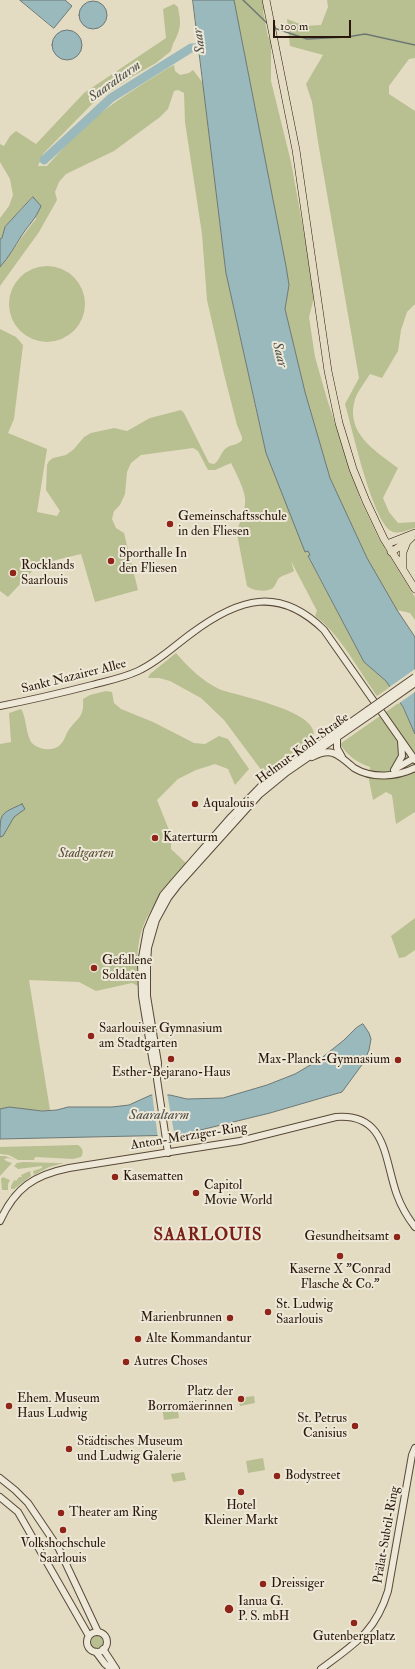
<!DOCTYPE html>
<html>
<head>
<meta charset="utf-8">
<style>
  body { margin:0 }
  #map { position:relative; width:415px; height:1669px; overflow:hidden; background:#e4dcc2; font-family:"IM FELL Double Pica",serif }
  canvas { display:block }
  .scale { position:absolute; left:273px; top:20px; width:78px; height:18px; box-sizing:border-box; border:2px solid #2a160a; border-top:0; padding-left:5px; font-size:12px; line-height:14px; white-space:nowrap; color:#2a160a; -webkit-text-stroke:3px #ede8d7; paint-order:stroke }
</style>
</head>
<body>
<div id="map">
<canvas width="415" height="1669"></canvas>
<div class="scale">100 m</div>
</div>
<script>
const c = document.querySelector('canvas').getContext('2d');
c.lineJoin = 'round';
function paint(path, color) { c.fillStyle = color; c.fill(path, 'evenodd'); }
function strokePath(path, color, width, dash) { c.strokeStyle = color; c.lineWidth = width; c.lineCap = dash ? 'butt' : 'round'; c.setLineDash(dash || []); c.stroke(path); }
function write(font, color, halo, rows, align = 'center') {
  c.font = font + ' "IM FELL Double Pica",serif'; c.lineWidth = 4; c.setLineDash([]); c.textBaseline = 'middle'; c.strokeStyle = halo; c.fillStyle = color; for (const [text, x, y, turn = 0] of rows) {
    c.save(); c.translate(x, y); c.rotate((+turn || 0) * Math.PI / 180); c.textAlign = isNaN(turn) ? turn : align; if (halo) c.strokeText(text, 0, 0); c.fillText(text, 0, 0); c.restore();
  }
}
paint(new Path2D(`
  M 234,0 L 263,0 L 265,10 L 263,11 L 268,37 L 271,40 L 271,81 L 291,162 L 315,294 L 309,317 L 315,357 L 327,399 L 361,501 L 379,539 L 415,597 L 415,620 L 410,613 L 397,610 L 367,558 L 330,478 L 305,392 L 285,309 L 289,285 L 286,266 Z
  M 327,0 L 415,0 L 415,58 L 409,59 L 389,86 L 389,94 L 415,111 L 415,304 L 407,312 L 401,330 L 398,351 L 382,378 L 370,374 C 365,382 358,391 355,399 C 345,433 374,450 398,468 L 383,498 L 389,512 L 398,523 L 415,522 L 415,528 C 408,530 398,535 391,531 C 372,520 352,428 345,404 L 359,378 L 318,142 L 312,102 L 306,84 L 323,55 L 290,46 L 287,19 L 305,26 L 321,25 L 328,7 Z
  M 174,4 L 178,7 C 179,15 182,24 178,33 C 176,40 173,41 171,51 L 156,63 L 130,78 L 93,103 L 43,154 L 38,166 L 47,166 C 63,148 80,130 98,115 C 120,98 144,83 168,68 L 174,65 L 175,71 L 180,75 L 189,73 L 193,70 L 203,83 L 226,273 L 255,405 L 266,453 L 305,551 L 308,550 L 310,555 L 308,557 L 364,662 L 386,681 L 390,687 L 377,696 C 359,671 340,634 315,616 L 317,611 L 291,561 L 294,571 C 289,574 283,575 279,578 C 277,580 276,584 274,587 C 268,593 253,591 247,586 L 237,534 C 238,524 244,515 245,504 C 247,493 236,473 231,463 L 215,470 L 208,470 L 198,451 L 193,448 L 141,455 L 131,463 L 127,472 L 125,494 L 120,505 L 114,511 L 112,519 L 116,528 L 124,533 L 138,590 L 95,602 L 81,554 L 56,560 L 35,568 L 8,597 L 0,591 L 0,329 L 16,337 L 23,345 L 14,419 L 8,433 L 47,449 L 37,512 L 57,516 L 60,511 L 46,490 L 47,465 L 49,461 L 53,458 L 66,455 L 74,449 L 84,437 L 91,433 L 114,428 L 127,431 L 150,418 L 181,410 L 184,413 L 209,463 L 214,464 C 220,460 220,454 225,449 C 230,444 237,446 242,440 L 242,437 L 237,425 L 224,374 L 207,300 L 202,234 L 185,122 L 184,93 L 178,90 L 174,91 L 168,109 L 160,117 L 114,151 L 66,174 L 59,182 L 55,192 L 57,200 L 39,232 L 0,286 L 0,267 C 13,252 23,234 36,219 L 32,197 L 5,227 L 2,238 L 0,239 L 0,218 L 9,206 L 13,195 L 10,179 L 0,162 L 0,144 L 4,146 L 10,136 L 16,131 L 36,144 L 84,93 L 166,38 L 163,9 Z
  M9 304a38 38 0 1 1 76 0a38 38 0 1 1-76 0Z
  M 176,653 C 189,668 201,680 219,689 C 236,696 324,711 313,739 L 267,770 L 262,771 L 224,720 L 201,698 L 170,681 L 159,678 L 148,678 L 150,674 Z
  M 106,691 L 112,692 L 114,703 L 121,709 L 153,722 L 194,743 L 205,744 L 219,736 L 228,739 L 249,769 L 235,785 L 228,769 L 215,764 L 196,770 L 178,779 L 157,800 L 171,835 L 171,849 L 186,863 C 169,884 149,906 141,933 C 136,950 137,968 138,986 L 132,983 L 96,991 L 79,982 L 29,980 L 50,1110 C 33,1112 17,1106 0,1109 L 0,744 L 11,742 L 9,713 L 21,709 C 27,718 26,738 33,744 C 40,750 54,752 61,744 C 65,740 66,733 70,728 C 80,716 84,716 83,699 L 90,695 Z
  M 400,702 L 415,734 L 415,812 L 396,824 L 392,795 L 386,792 L 373,800 L 369,780 L 370,767 C 357,763 347,755 340,744 Z
  M 415,918 L 415,950 L 405,957 L 399,958 L 391,936 Z
  M 78,1145 C 83,1148 84,1153 81,1157 L 73,1159 L 35,1157 L 34,1160 L 18,1160 L 9,1155 L 0,1154 L 0,1147 Z
  M 0,1156 L 5,1156 L 15,1160 L 8,1158 L 4,1159 L 6,1161 L 12,1163 L 0,1176 Z
  M 23,1162 L 58,1163 L 64,1163 L 49,1167 L 34,1175 L 33,1171 L 42,1168 L 42,1166 L 18,1169 L 14,1166 L 17,1163 Z
  M 30,1171 L 31,1176 L 14,1189 L 11,1189 L 11,1186 L 14,1180 L 16,1181 L 19,1177 L 22,1177 L 21,1175 Z
  M 3,1177 L 10,1180 L 8,1184 L 8,1190 L 2,1190 L 1,1179 Z
  M 254,1396 L 255,1403 L 240,1406 L 238,1398 Z
  M 177,1405 L 179,1418 L 164,1420 L 162,1407 Z
  M 263,1458 L 265,1470 L 248,1473 L 246,1461 Z
  M 184,1472 L 186,1480 L 173,1482 L 171,1474 Z
  M91 1642a6 6 0 1 1 12 0a6 6 0 1 1-12 0Z`), '#b8bf90');
const water = new Path2D(`
  M 20,0 L 65,0 L 72,6 L 54,28 Z
  M 193,0 L 234,0 L 286,266 L 289,285 L 285,309 L 305,392 L 330,478 L 367,558 L 397,610 L 415,637 L 415,734 L 403,707 L 386,681 L 364,662 L 308,556 L 310,555 L 308,551 L 305,552 L 266,453 L 226,273 Z
  M79 15a14 14 0 1 1 28 0a14 14 0 1 1-28 0Z
  M52 45a15 15 0 1 1 30 0a15 15 0 1 1-30 0Z
  M 33,197 L 41,206 C 35,220 30,223 22,235 C 15,246 9,257 0,267 L 0,239 L 2,238 L 5,227 Z
  M 22,804 L 25,809 L 14,817 L 3,836 L 0,837 C 0,813 0,814 22,804 Z
  M 363,1024 L 369,1033 L 371,1039 L 369,1050 L 364,1062 L 342,1092 L 270,1113 L 180,1135 L 0,1139 L 0,1109 L 9,1107 L 42,1111 L 57,1110 L 68,1107 L 112,1107 L 129,1105 L 151,1095 L 170,1095 L 187,1099 L 223,1098 L 267,1085 L 295,1074 L 319,1060 L 344,1040 L 356,1028 Z`);
paint(water, '#99b9bd');
strokePath(water, '#6d7875', 1);
paint(new Path2D(`
  M 415,669 L 415,692 L 398,704 L 388,688 Z
  M 152,1093 L 167,1093 L 175,1138 L 158,1138 Z`), '#e4dcc2');
strokePath(new Path2D(`
  M 243,0 L 268,24
  M 274,28 L 307,39 L 347,37 L 365,34 L 415,45`), '#6d7875', 1.5);
strokePath(new Path2D(`
  M 44,160 L 111,98 L 191,48 L 212,47`), '#99b9bd', 9);
const tertiary = new Path2D(`
  M 0,706 C 31,700 61,693 92,685 C 107,681 123,678 138,671 C 158,662 174,646 192,633 C 239,598 279,586 324,630 L 415,760
  M 337,737 L 337,748 L 342,757
  M 312,757 C 318,754 326,751 333,753 C 341,756 348,763 354,768 C 372,779 397,777 415,768
  M 397,768 L 414,758
  M 394,770 L 402,756 L 401,741
  M 156,1072 L 153,1063 L 142,996 L 141,963 L 147,930 L 152,918 L 163,895 L 174,882 L 231,817 L 263,784 L 368,710
  M 168,1153 L 157,1079 L 158,1063 L 147,996 L 147,964 L 148,948 L 156,920 L 168,898 L 178,885 L 259,795 L 287,772 L 371,714
  M 0,1221 C 15,1188 34,1175 69,1168 L 240,1141 L 336,1117 C 387,1113 384,1159 397,1195 C 401,1206 408,1218 415,1227
  M 0,1478 L 15,1490 L 28,1503 L 59,1549 L 98,1632
  M 0,1497 L 18,1512 L 89,1636
  M87 1642a10 10 0 1 1 20 0a10 10 0 1 1-20 0Z
  M 103,1649 L 116,1669
  M 96,1652 L 105,1664 L 111,1669
  M 321,1669 C 354,1644 375,1633 388,1591 L 412,1455 L 415,1448`);
const primary = new Path2D(`
  M 266,0 L 296,150 L 328,371 L 339,423 L 353,469 L 366,501 L 384,539 L 415,589
  M 387,544 L 415,533
  M 391,552 L 407,542 L 415,534
  M 403,569 L 403,552 L 407,542`);
strokePath(tertiary, '#584838', 8);
strokePath(primary, '#2a160a', 8);
strokePath(tertiary, '#ede8d7', 6);
strokePath(primary, '#e4dcc2', 7);
const tertiaryBridge = new Path2D(`
  M 368,710 L 415,677
  M 371,714 L 415,683`);
strokePath(tertiaryBridge, '#584838', 8, []);
strokePath(tertiaryBridge, '#ede8d7', 6);
for (const [x, y, r, color] of [
  [170,524,4,"#8f2418"],
  [111,561,4,"#8f2418"],
  [13,573,4,"#8f2418"],
  [195,804,4,"#8f2418"],
  [155,838,4,"#8f2418"],
  [94,968,4,"#8f2418"],
  [91,1036,4,"#8f2418"],
  [171,1059,4,"#8f2418"],
  [398,1060,4,"#8f2418"],
  [115,1177,4,"#8f2418"],
  [196,1193,4,"#8f2418"],
  [397,1237,4,"#8f2418"],
  [340,1256,4,"#8f2418"],
  [268,1312,4,"#8f2418"],
  [230,1318,4,"#8f2418"],
  [138,1339,4,"#8f2418"],
  [126,1362,4,"#8f2418"],
  [241,1399,4,"#8f2418"],
  [9,1406,4,"#8f2418"],
  [355,1426,4,"#8f2418"],
  [69,1449,4,"#8f2418"],
  [277,1476,4,"#8f2418"],
  [241,1492,4,"#8f2418"],
  [61,1513,4,"#8f2418"],
  [63,1530,4,"#8f2418"],
  [263,1584,4,"#8f2418"],
  [229,1609,5,"#8f2418"],
  [354,1623,4,"#8f2418"]
]) { const dot = new Path2D(); dot.arc(x, y, r, 0, 2 * Math.PI); c.fillStyle = color; c.fill(dot); strokePath(dot, '#ede8d7', 1.5); }
write('13px', '#2a160a', '#ede8d7', [
  ["Gemeinschaftsschule",178,517],
  ["in den Fliesen",178,532],
  ["Sporthalle In",119,554],
  ["den Fliesen",119,569],
  ["Rocklands",21,566],
  ["Saarlouis",21,581],
  ["Aqualouis",203,804],
  ["Katerturm",163,838],
  ["Gefallene",102,961],
  ["Soldaten",102,976],
  ["Saarlouiser Gymnasium",99,1029],
  ["am Stadtgarten",99,1044],
  ["Max-Planck-Gymnasium",390,1060,"right"],
  ["Esther-Bejarano-Haus",171,1073,"center"],
  ["Kasematten",123,1177],
  ["Capitol",204,1186],
  ["Movie World",204,1201],
  ["Gesundheitsamt",389,1237,"right"],
  ["Kaserne X \"Conrad",340,1270,"center"],
  ["Flasche & Co.\"",340,1285,"center"],
  ["St. Ludwig",276,1305],
  ["Saarlouis",276,1320],
  ["Marienbrunnen",222,1318,"right"],
  ["Alte Kommandantur",146,1339],
  ["Autres Choses",134,1362],
  ["Platz der",233,1392,"right"],
  ["Borromäerinnen",233,1407,"right"],
  ["Ehem. Museum",17,1399],
  ["Haus Ludwig",17,1414],
  ["St. Petrus",347,1419,"right"],
  ["Canisius",347,1434,"right"],
  ["Städtisches Museum",77,1442],
  ["und Ludwig Galerie",77,1457],
  ["Bodystreet",285,1476],
  ["Hotel",241,1506,"center"],
  ["Kleiner Markt",241,1521,"center"],
  ["Theater am Ring",69,1513],
  ["Volkshochschule",63,1544,"center"],
  ["Saarlouis",63,1559,"center"],
  ["Dreissiger",271,1584],
  ["Ianua G.",238,1602],
  ["P. S. mbH",238,1617],
  ["Gutenbergplatz",354,1637,"center"]
], 'left');
write('13px', '#2a160a', '#ede8d7', [
  ["Sankt Nazairer Allee",74,677,-14],
  ["Helmut-Kohl-Straße",303,749,-36],
  ["Anton-Merziger-Ring",189,1137,-9],
  ["Prälat-Subtil-Ring",387,1535,-80]
]);
write('italic 13px', '#554932', '#ede8d7', [
  ["Stadtgarten",86,854]
]);
write('italic 14px', '#514f49', '#ede8d7', [
  ["Saar",200,41,-97],
  ["Saaraltarm",115,82,-35],
  ["Saar",279,355,76],
  ["Saaraltarm",159,1116]
]);
c.letterSpacing = '1px';
write('bold 17px', '#7a1f14', '#ede8d7', [
  ["SAARLOUIS",208,1236]
]);
c.letterSpacing = '0px';
</script>
</body>
</html>
